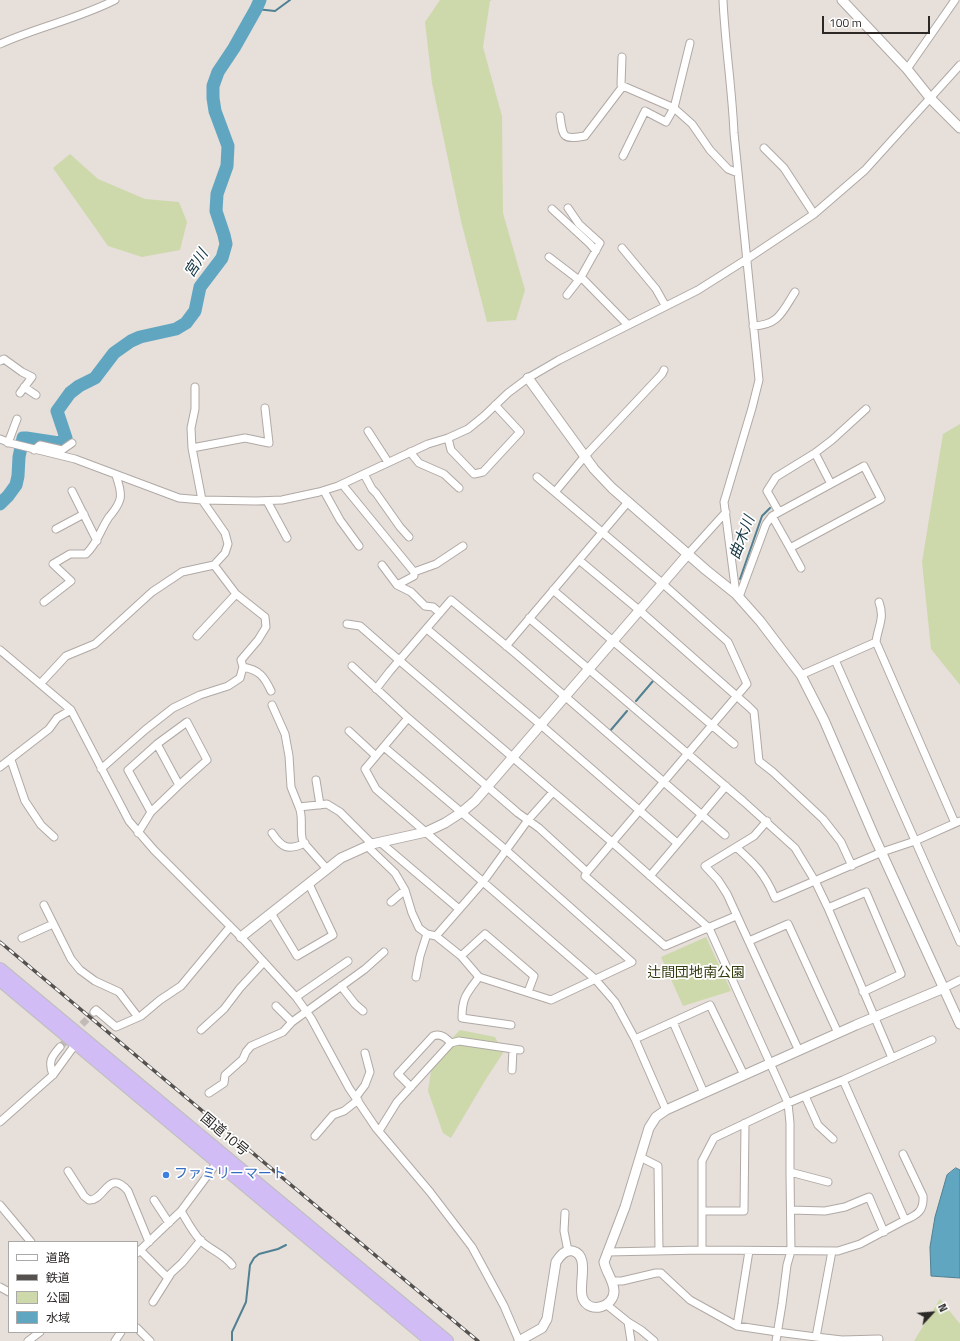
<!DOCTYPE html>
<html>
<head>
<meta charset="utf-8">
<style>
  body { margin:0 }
  #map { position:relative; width:960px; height:1341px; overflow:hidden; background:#e6dfda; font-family:"Titillium Web","Noto Sans JP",sans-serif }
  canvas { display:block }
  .legend { position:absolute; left:8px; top:1241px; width:130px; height:92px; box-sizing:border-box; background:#fff; border:1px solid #aaa9a8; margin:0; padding:5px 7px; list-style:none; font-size:12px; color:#2b2826 }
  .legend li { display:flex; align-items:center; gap:8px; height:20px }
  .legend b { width:20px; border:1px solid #aaa9a8 }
  .north { position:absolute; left:912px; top:1293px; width:40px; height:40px; -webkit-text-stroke:3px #fff; paint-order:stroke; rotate:64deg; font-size:11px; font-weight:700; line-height:16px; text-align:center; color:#2b2826 }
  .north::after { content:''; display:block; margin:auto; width:14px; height:18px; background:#2b2826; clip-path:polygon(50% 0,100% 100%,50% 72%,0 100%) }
  .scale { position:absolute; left:822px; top:16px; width:108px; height:18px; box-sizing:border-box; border:2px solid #2b2826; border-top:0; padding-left:5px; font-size:12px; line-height:14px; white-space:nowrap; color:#2b2826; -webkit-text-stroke:3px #fff; paint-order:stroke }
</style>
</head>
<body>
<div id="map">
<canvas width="960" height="1341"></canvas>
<ul class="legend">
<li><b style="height:5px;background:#fff"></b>道路</li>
<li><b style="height:5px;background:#55514e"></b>鉄道</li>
<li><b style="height:11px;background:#ced9ab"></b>公園</li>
<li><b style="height:11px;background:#60a6c1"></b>水域</li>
</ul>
<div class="north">N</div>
<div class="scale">100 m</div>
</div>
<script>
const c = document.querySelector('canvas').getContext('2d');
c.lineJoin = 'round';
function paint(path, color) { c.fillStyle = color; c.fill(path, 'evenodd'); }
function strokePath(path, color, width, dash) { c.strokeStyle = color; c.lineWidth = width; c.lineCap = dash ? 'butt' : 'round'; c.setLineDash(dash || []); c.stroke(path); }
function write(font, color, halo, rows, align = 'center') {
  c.font = font + ' "Titillium Web","Noto Sans JP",sans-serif'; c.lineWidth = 3.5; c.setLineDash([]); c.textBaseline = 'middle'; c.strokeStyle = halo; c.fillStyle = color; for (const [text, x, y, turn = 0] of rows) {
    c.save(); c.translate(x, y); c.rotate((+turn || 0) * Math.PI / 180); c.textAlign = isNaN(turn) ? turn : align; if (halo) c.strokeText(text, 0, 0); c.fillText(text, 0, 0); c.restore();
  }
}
paint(new Path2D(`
  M 440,0 L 492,0 L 490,1 L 483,47 L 502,116 L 503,213 L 525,290 L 516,320 L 487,322 L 461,221 L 432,83 L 425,22 Z
  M 70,154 L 98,179 L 145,199 L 179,202 L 187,222 L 180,250 L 142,257 L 108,246 L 53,168 Z
  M 960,424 L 960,685 L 931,649 L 922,562 L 943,434 Z
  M 706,937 L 731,991 L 683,1006 L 661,957 Z
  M 460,1030 L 495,1037 L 503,1053 L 486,1079 L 451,1138 L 443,1133 L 428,1091 L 433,1058 Z
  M 940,1299 L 960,1324 L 960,1341 L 914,1341 Z`), '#ced9ab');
const water = new Path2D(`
  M 956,1168 L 960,1170 L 960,1278 L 931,1276 L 930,1247 L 935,1217 L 947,1175 Z`);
paint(water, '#60a6c1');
strokePath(water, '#508092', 1);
strokePath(new Path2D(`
  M 256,9 L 275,11 L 290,0
  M 740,579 L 762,516 L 770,508
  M 636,701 L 653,681
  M 610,731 L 627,711
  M 232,1341 L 232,1332 L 246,1302 L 250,1265 L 254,1258 L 259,1254 L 278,1249 L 286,1245`), '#508092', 2);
strokePath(new Path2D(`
  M 0,504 L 8,496 L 16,485 L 18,476 L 19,457 L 23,438 L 26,438 L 59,443 L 66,438 L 57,411 L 70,393 L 79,386 L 95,378 L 114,353 L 131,341 L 140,337 L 176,329 L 186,323 L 195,311 L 200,287 L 222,258 L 226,244 L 224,235 L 216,211 L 217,194 L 227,166 L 228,146 L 215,111 L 213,98 L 213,86 L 218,72 L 234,48 L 256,9 L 260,0`), '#60a6c1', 13);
strokePath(new Path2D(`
  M 60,1047 L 94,1012`), '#c1bab6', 7, [7, 3.5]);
const minor = new Path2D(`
  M 723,0 C 725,44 732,88 734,133 L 759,380 L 752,408 L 724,502 L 736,594
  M 0,44 C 37,27 78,19 115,0
  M 622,57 L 621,85 L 623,86
  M 907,69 L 955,0
  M 560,116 C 563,137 562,140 585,136 L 623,86 L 674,108 L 690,43
  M 764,148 L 784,168 L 814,214
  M 623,156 L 645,111 L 666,122 L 674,108 L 692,124 L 710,150 L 728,169 L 738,173
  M 568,208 L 579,224 L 600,243 L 581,277 L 627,324
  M 552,209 L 590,244 L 596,251
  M 622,248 L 656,289 L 665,305
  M 549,257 L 579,280
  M 567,295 L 581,277
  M 753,326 C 779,325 782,312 795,292
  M 0,361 L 4,359 L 22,372 L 32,377 L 20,393
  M 24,387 L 36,395
  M 368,431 L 388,462
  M 448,438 L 451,450 L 474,474 L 483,472 L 520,432 L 495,405
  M 0,439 L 10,443 L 75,459 L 179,498 L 202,500 L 256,501 L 282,500 L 319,492 L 338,486 L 428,444 L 448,438 L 468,429 L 484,416 L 508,393 L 528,378 L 559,360 L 698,290 L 747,259 L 786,233 L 814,214 L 865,170 L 960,65
  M 8,443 L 17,419
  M 192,448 L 191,428 L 195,409 L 195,387
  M 34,450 L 40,445 L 62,450 L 72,443
  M 410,452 L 419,463 L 444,474 L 459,488
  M 815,453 L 832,440 L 866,409
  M 364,474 L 372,489 L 376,493 L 400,527 L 409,537
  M 537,477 L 662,583 L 728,642 L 747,684 L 587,872
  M 342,484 L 414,572 L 414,576 L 397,585
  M 72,491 L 97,541
  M 324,491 L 340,520 L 359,546
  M 555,492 L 585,456 L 662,374 L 664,370
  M 267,501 L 287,538
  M 779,512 L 767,491 L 776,477 L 815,453 L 831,484
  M 56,529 L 84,514
  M 790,548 L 801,568
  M 688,554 L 726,512
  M 579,560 L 639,610 L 749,707 L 754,712 L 759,761 L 773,772 L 823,819 L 841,842 L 852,866
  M 382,565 L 397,585 L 411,592 L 425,606 L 433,607 L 440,613
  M 414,572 L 436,564 L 463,546
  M 553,590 L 734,744
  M 739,597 L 766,524 L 772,516 L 864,466 L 881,499 L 790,548 L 772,516
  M 44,602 L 71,581 L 53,564 L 70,554 L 86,554 C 98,543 100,530 109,517 C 113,512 118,507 120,499 C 122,491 118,483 116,475
  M 529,618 L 743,801 L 795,848 L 815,881 L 828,908 L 892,1058
  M 347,624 L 360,626 L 400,661 L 613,843 L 709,928 L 788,1103 L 790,1123 L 790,1172 L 791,1251 L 787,1265 L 782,1304 L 776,1341
  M 427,629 L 541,725 L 677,843
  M 197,636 L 236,594
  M 876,642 C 878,626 885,619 879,602
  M 506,646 L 628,502
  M 0,650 L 71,710 L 129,821 L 154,850 L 241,937 L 296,997 L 311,1018 L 349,1088 L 376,1128 L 430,1192 L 472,1247 L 504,1306 L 519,1341
  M 835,660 L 960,942
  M 352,666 L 408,718 L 518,813 L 539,828 L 587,872 L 585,876 L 665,946 L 736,916
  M 243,667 C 259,670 264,676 271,691
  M 801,675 L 876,642 L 955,823
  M 41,683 L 66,656 L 95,644 L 152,592 L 182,572 L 214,565 L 225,553 L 228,544 L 225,533 L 202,500 L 192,448 L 245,438 L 269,443 L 265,408
  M 376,689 L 390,671 L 451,600 L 515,653 L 725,835
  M 272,705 L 285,734 L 289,756 L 291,787 L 299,807 L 327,804 L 340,812 L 372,844
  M 408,718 L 365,769 L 376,789 L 595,979 L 615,1002 L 635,1039 L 666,1110
  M 349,731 L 376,756
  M 157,744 L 179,785
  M 11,760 L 25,801 L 41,825 L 54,837
  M 0,767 L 49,729 L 57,718 L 71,710
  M 101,769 L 145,730 L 173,708 L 200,695 L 228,686 L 240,678 L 243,667 L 241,660 L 258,640 L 266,627 L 265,617 L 236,594 L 214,565
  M 316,780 L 320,805
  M 299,807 C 304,818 299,830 303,842 L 327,869
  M 767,821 L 754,836 L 705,866 L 718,880 L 727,894 L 799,1051
  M 138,833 L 151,812 L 179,785 L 207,760 L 187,722 L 157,744 L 128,770 L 151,812
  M 272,833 C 282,848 288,851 305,843
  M 380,842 L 459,909
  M 367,846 L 395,873 L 405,890 L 412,913 L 419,928 L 427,934 L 436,936 L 461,956 L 479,977 L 551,1000 L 632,962 L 506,850 L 384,747
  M 736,847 C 755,864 765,874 775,898 L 882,852 L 915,841 L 960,821
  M 650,876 L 726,786
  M 391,902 L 405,890
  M 44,905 L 71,959 L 80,970 L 95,981 L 119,992 L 138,1017
  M 828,908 L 866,892 L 901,974 L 863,992
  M 271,913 L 297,956 L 333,935 L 309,884
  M 436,936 L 483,882 L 528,820 L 553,792
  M 22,938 L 53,924
  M 749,941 L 788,924 L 838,1033
  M 461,956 L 485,934 L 534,976 L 528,992
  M 416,977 L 420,956 L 427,934
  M 479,977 C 467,993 462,997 462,1018 L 511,1025
  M 341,986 L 355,1004 L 363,1011
  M 944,988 L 960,980
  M 296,997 L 348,961
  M 276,1006 L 292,1022 L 365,969 L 384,952
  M 94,1012 L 96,1010 L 116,1027 L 141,1016 L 160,1000 L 181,986 L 230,927
  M 673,1022 L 704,1093
  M 201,1030 L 224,1009 L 240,988 L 264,962
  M 635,1039 L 710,1005 L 744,1075
  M 512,1070 L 513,1049
  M 53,1075 C 48,1062 51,1057 60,1047
  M 411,1087 L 398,1074 L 433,1036 C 441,1033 446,1038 451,1043
  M 209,1093 L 224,1083 L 225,1075 L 243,1059 L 246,1052 L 251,1046 L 283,1032 L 292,1022
  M 805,1096 L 818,1125 L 833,1139
  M 356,1097 L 365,1085 L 370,1072 L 365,1053
  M 0,1122 L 53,1075 L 77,1042
  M 379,1131 L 397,1102 L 451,1043 L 459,1041 L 520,1050
  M 315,1136 L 333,1115 L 344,1111 L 358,1100
  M 903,1154 L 923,1196 C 924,1210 918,1215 905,1220
  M 640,1157 L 658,1166 L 659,1251
  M 68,1171 L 84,1196 L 89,1200 C 105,1201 108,1168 128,1191 L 149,1242
  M 790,1172 L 828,1182
  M 154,1200 L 169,1223
  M 0,1205 L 31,1242
  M 791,1210 L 825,1211 L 845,1207 L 869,1197 L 884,1232
  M 181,1211 C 187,1221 192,1231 200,1240 C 210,1250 223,1253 232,1265
  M 702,1211 L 744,1211 L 745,1123
  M 565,1213 L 564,1231 L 568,1251
  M 140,1250 L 166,1276 L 168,1276 L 182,1263 L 201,1240
  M 702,1250 L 702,1161 L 714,1138 L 788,1103 L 843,1080 L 932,1040
  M 607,1252 L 702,1250 L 838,1251 L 860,1244 L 905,1220 L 843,1080
  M 137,1253 L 181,1211 L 219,1160
  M 612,1281 L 622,1281 L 656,1273 L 661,1273 L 690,1300 L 737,1326 L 777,1332 L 816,1337 L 832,1251
  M 0,1287 L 9,1292
  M 153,1302 L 170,1275
  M 607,1305 L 628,1322 L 641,1330 L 654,1341
  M 628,1322 L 631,1341
  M 737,1326 L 749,1251
  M 137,1328 L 150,1341
  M 816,1337 L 842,1340 L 879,1339
  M 28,1341 L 40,1332
  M 115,1341 L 121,1332`);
const tertiary = new Path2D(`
  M 842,0 L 907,69 L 931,99 L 960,128
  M 528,378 L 594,469 L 612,488 L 706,570 L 736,594 L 760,621 L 801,675 L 824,720 L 874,836 L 960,1024
  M 241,937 L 341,858 L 372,844 L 426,832 L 445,823 L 462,812 L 475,801 L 688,554
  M 519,1341 L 542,1328 L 547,1319 L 556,1262 C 560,1256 565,1249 573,1251 C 591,1256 577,1287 583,1299 C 590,1314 614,1307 614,1291 C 614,1281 606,1272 604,1262 L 625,1207 L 649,1128 L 656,1117 L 666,1110 L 856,1025 L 944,988`);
const trunk = new Path2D(`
  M 0,969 L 447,1341
  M 0,980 L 431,1341`);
strokePath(minor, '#b0a9a5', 9);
strokePath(tertiary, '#b0a9a5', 11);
strokePath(trunk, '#bfbebe', 14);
strokePath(minor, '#fff', 7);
strokePath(tertiary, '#fff', 9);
strokePath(trunk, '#d2bcf6', 12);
const rail = new Path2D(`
  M 0,942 L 478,1341`);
strokePath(rail, '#55514e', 3.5);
strokePath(rail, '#fff', 2, [6]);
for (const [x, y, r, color] of [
  [166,1175,4,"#3f7fe0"]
]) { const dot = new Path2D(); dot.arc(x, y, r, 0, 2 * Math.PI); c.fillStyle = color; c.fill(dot); strokePath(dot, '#fff', 1.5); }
write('14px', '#333b0e', '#fff', [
  ["辻間団地南公園",696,974]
]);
write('14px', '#2b2826', '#fff', [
  ["国道10号",224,1135,40]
]);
write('14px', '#366cbe', '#fff', [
  ["ファミリーマート",174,1175]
], 'left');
write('italic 15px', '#133541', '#fff', [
  ["宮川",197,264,-57],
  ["曲木川",743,538,-69]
]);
</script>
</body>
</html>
